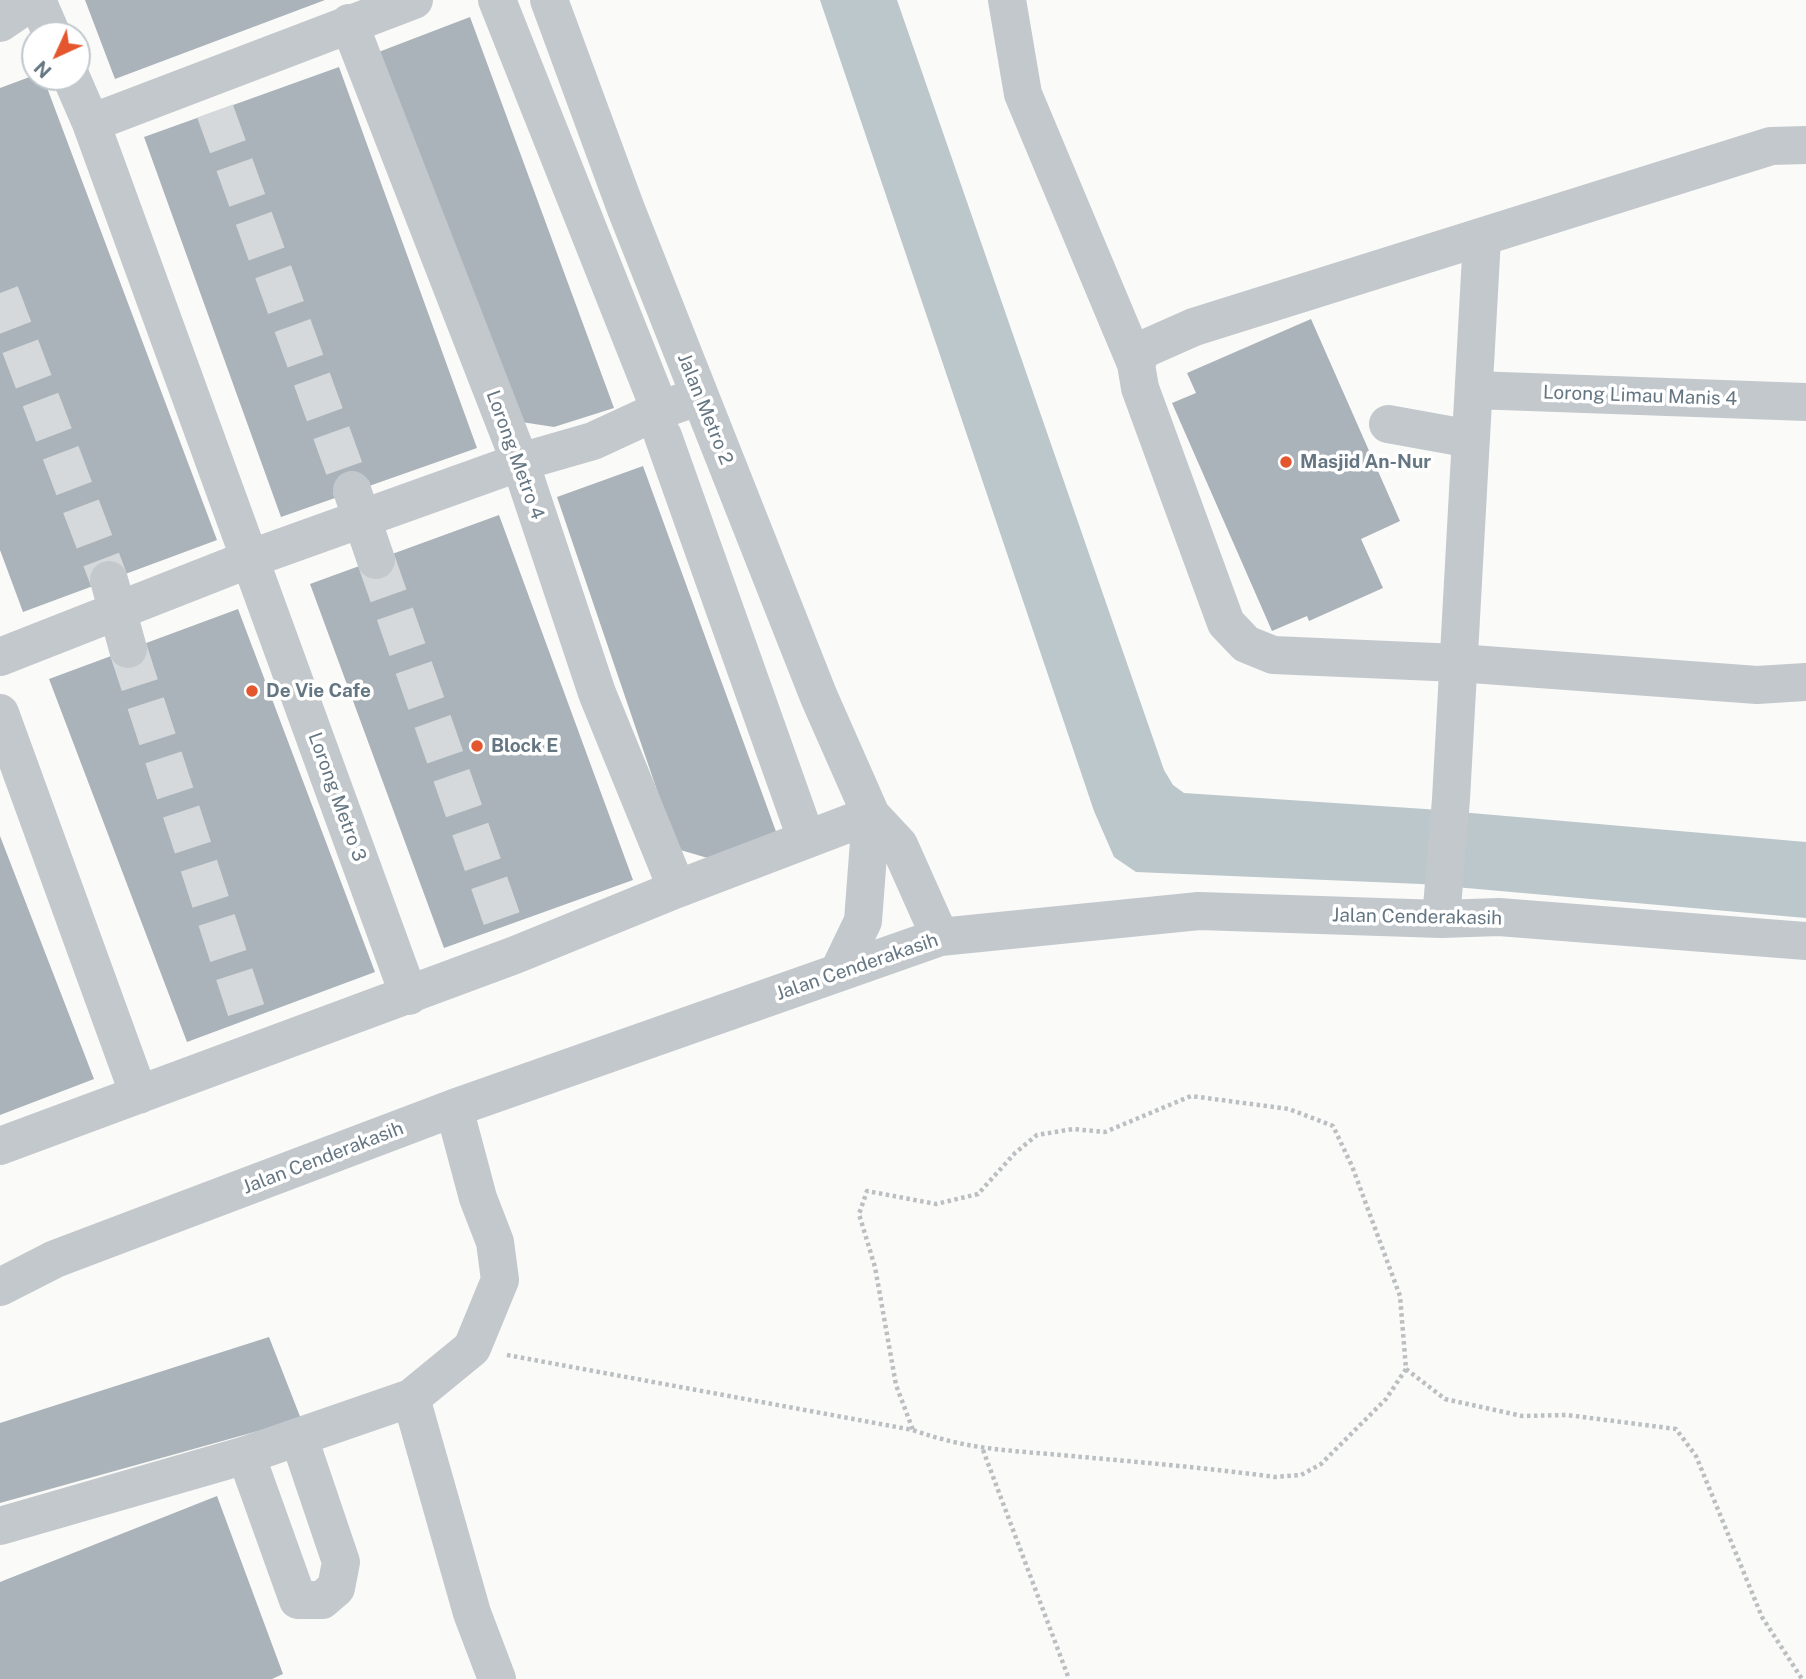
<!DOCTYPE html>
<html>
<head>
<meta charset="utf-8">
<style>
  body { margin:0 }
  #map { position:relative; width:1806px; height:1679px; overflow:hidden; background:#fafaf8; font-family:"Public Sans",sans-serif }
  canvas { display:block }
  .north { position:absolute; left:21px; top:21px; width:70px; height:70px; box-sizing:border-box; background:#fff; border:2px solid #c1c8cd; border-radius:50%; rotate:225deg; font-size:19px; font-weight:700; line-height:28px; text-align:center; color:#657683 }
  .north::after { content:''; display:block; margin:auto; width:24px; height:32px; background:#e4572e; clip-path:polygon(50% 0,100% 100%,50% 72%,0 100%) }
</style>
</head>
<body>
<div id="map">
<canvas width="1806" height="1679"></canvas>
<div class="north">N</div>
</div>
<script>
const c = document.querySelector('canvas').getContext('2d');
c.lineJoin = 'round';
function paint(path, color) { c.fillStyle = color; c.fill(path, 'evenodd'); }
function strokePath(path, color, width, dash) { c.strokeStyle = color; c.lineWidth = width; c.lineCap = dash ? 'butt' : 'round'; c.setLineDash(dash || []); c.stroke(path); }
function write(font, color, halo, rows, align = 'center') {
  c.font = font + ' "Public Sans",sans-serif'; c.lineWidth = 7; c.setLineDash([]); c.textBaseline = 'middle'; c.strokeStyle = halo; c.fillStyle = color; for (const [text, x, y, turn = 0] of rows) {
    c.save(); c.translate(x, y); c.rotate((+turn || 0) * Math.PI / 180); c.textAlign = isNaN(turn) ? turn : align; if (halo) c.strokeText(text, 0, 0); c.fillText(text, 0, 0); c.restore();
  }
}
paint(new Path2D(`
  M 820,0 L 897,0 L 1164,770 L 1173,785 L 1184,793 L 1425,809 L 1806,842 L 1806,918 L 1421,884 L 1136,872 L 1114,857 L 1094,811 Z`), '#bbc7cb');
paint(new Path2D(`
  M 85,0 L 325,0 L 115,79 Z
  M 470,17 L 614,408 L 554,427 L 515,421 L 376,53 Z
  M 339,67 L 477,448 L 281,517 L 144,137 Z
  M 35,75 L 43,77 L 217,540 L 23,612 L 0,550 L 0,88 Z
  M 1311,319 L 1400,521 L 1361,539 L 1383,588 L 1309,621 L 1307,616 L 1272,631 L 1172,403 L 1196,393 L 1187,373 Z
  M 643,466 L 778,837 L 711,859 L 677,849 L 557,497 Z
  M 499,515 L 633,880 L 444,948 L 310,584 Z
  M 238,609 L 375,972 L 187,1042 L 49,679 Z
  M 0,836 L 94,1079 L 0,1115 Z
  M 269,1337 L 301,1419 L 0,1503 L 0,1423 Z
  M 217,1496 L 283,1674 L 272,1679 L 0,1679 L 0,1582 Z`), '#aab3b9');
strokePath(new Path2D(`
  M 215,111 L 352,490
  M 0,293 L 109,580
  M 376,560 L 505,928
  M 128,649 L 249,1019`), '#d5d9db', 38, [38, 19]);
strokePath(new Path2D(`
  M 507,1355 L 913,1430 C 972,1451 1011,1450 1071,1456 C 1139,1462 1207,1468 1275,1477 L 1301,1475 L 1321,1464 L 1386,1399 L 1406,1369 L 1400,1296 L 1352,1166 L 1333,1126 L 1289,1109 L 1191,1096 L 1105,1132 L 1073,1129 L 1037,1135 L 1015,1153 L 978,1194 L 936,1204 L 867,1191 L 859,1214 L 875,1267 L 896,1385 L 913,1430
  M 1406,1369 L 1445,1399 L 1522,1416 L 1567,1415 L 1676,1429 L 1696,1456 L 1762,1617 L 1802,1679
  M 983,1450 L 1069,1679`), '#bbbfc2', 4.5, [3.5, 3.5]);
strokePath(new Path2D(`
  M 37,0 L 52,35
  M 497,0 L 660,410
  M 549,0 L 626,209 L 819,697 L 871,815 L 899,845 L 940,937
  M 1007,0 L 1023,94 L 1136,364
  M 0,23 L 34,0
  M 349,23 L 520,462 L 597,693 L 677,889
  M 71,77 L 91,123 L 409,996
  M 91,123 L 414,0
  M 1806,145 L 1771,146 L 1194,327 L 1142,350 L 1136,364 L 1140,388 L 1226,623 L 1246,644 L 1273,655 L 1458,663 L 1757,685 L 1806,682
  M 1474,390 L 1806,402
  M 1388,424 L 1471,439
  M 663,436 L 806,838
  M 352,490 L 376,560
  M 109,580 L 128,649
  M 0,657 L 252,558 L 520,462 L 593,441 L 660,410 L 700,396
  M 0,713 L 139,1095
  M 1441,919 L 1451,799 L 1482,238
  M 838,973 L 863,921 L 871,815
  M 0,1146 L 515,955 L 677,889 L 871,815
  M 0,1287 L 55,1259 L 454,1108 L 940,937 L 1199,911 L 1441,919 L 1499,917 L 1806,941
  M 411,1398 L 472,1613 L 497,1679
  M 246,1455 L 298,1600 L 322,1600 L 336,1588 L 341,1562 L 299,1438
  M 0,1526 L 246,1455 L 411,1398 L 472,1348 L 500,1280 L 495,1242 L 478,1198 L 454,1108`), '#c3c8cc', 38);
for (const [x, y, r, color] of [
  [1286,462,7,"#e4572e"],
  [252,691,7,"#e4572e"],
  [477,746,7,"#e4572e"]
]) { const dot = new Path2D(); dot.arc(x, y, r, 0, 2 * Math.PI); c.fillStyle = color; c.fill(dot); strokePath(dot, '#fff', 2.5); }
write('19px', '#657683', '#fff', [
  ["Lorong Limau Manis 4",1640,396,2],
  ["Jalan Metro 2",705,409,68],
  ["Lorong Metro 4",515,455,70],
  ["Lorong Metro 3",337,797,70],
  ["Jalan Cenderakasih",1417,917,1],
  ["Jalan Cenderakasih",857,967,-19],
  ["Jalan Cenderakasih",323,1158,-21]
]);
write('bold 19px', '#657683', '#fff', [
  ["Masjid An-Nur",1300,462],
  ["De Vie Cafe",266,691],
  ["Block E",491,746]
], 'left');
</script>
</body>
</html>
